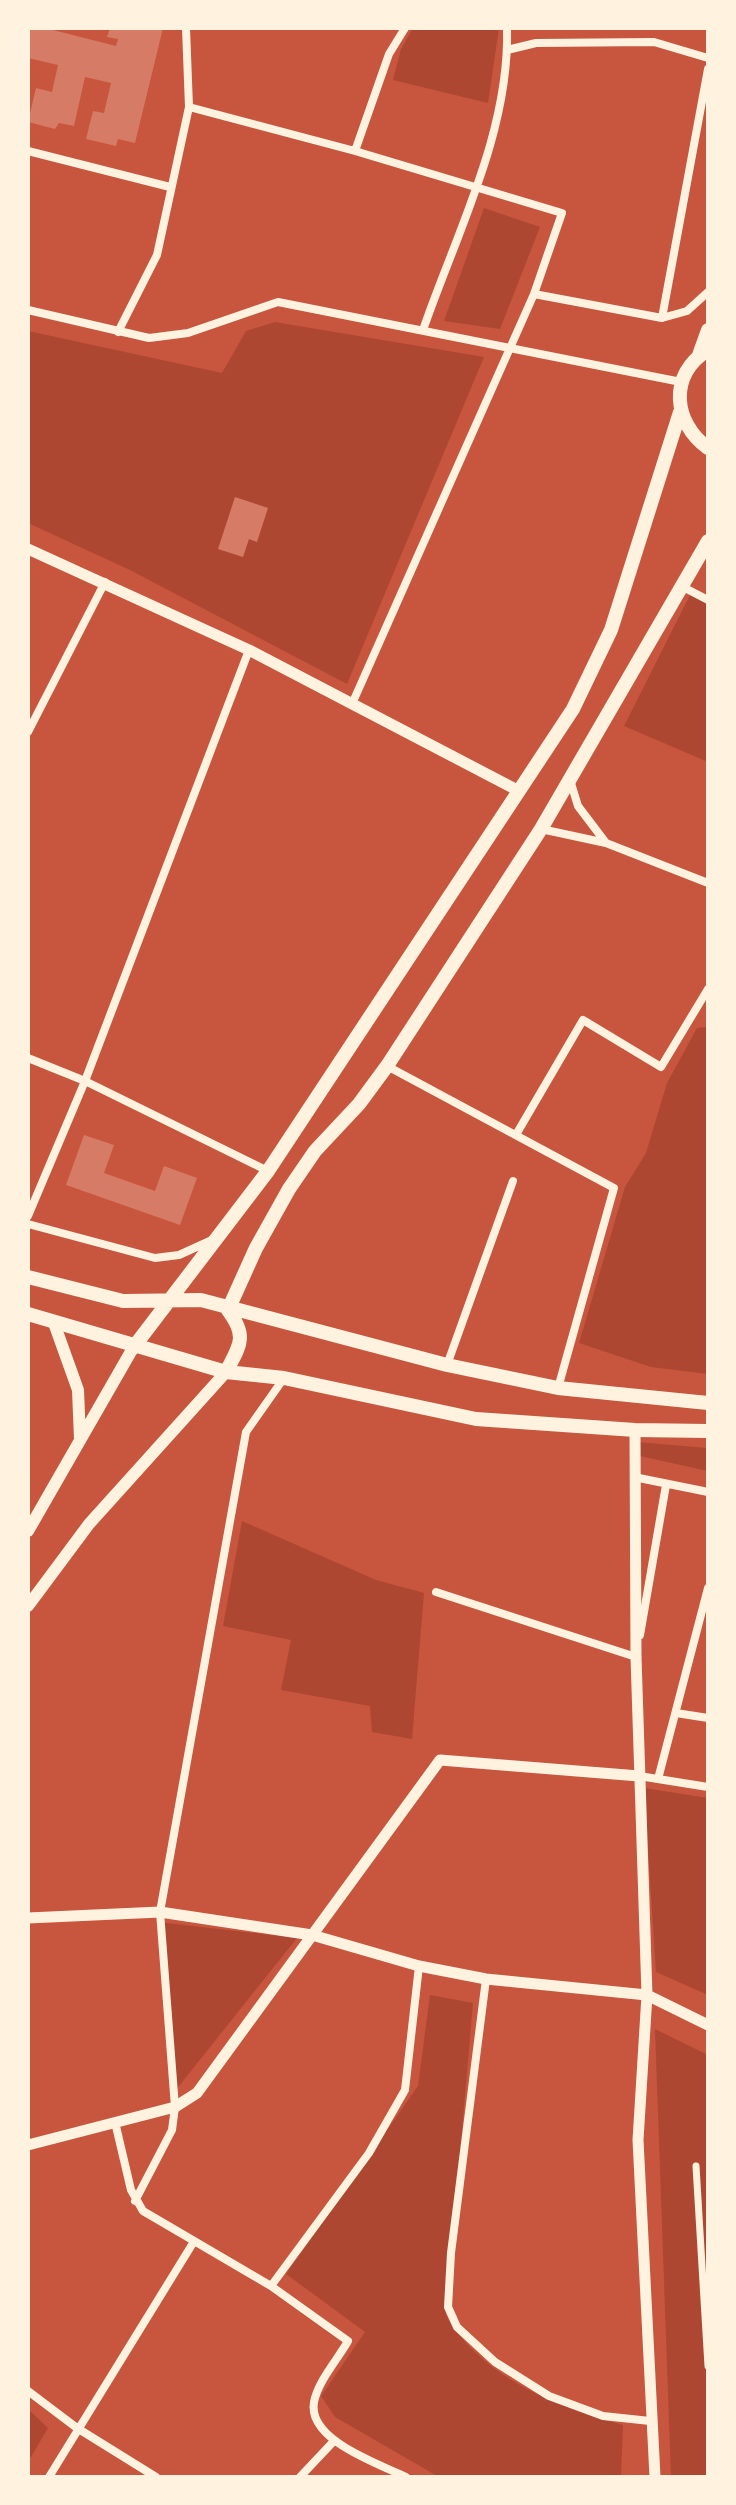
<!DOCTYPE html>
<html>
<head>
<meta charset="utf-8">
<style>
  body { margin:0 }
  #map { position:relative; width:736px; height:2505px; overflow:hidden; background:#c8553d; font-family:"Nunito Sans",sans-serif }
  canvas { display:block }
  .frame { position:absolute; inset:0; border:30px solid #fff3e0; pointer-events:none }
</style>
</head>
<body>
<div id="map">
<canvas width="736" height="2505"></canvas>
<div class="frame"></div>
</div>
<script>
const c = document.querySelector('canvas').getContext('2d');
c.lineJoin = 'round';
function paint(path, color) { c.fillStyle = color; c.fill(path, 'evenodd'); }
function strokePath(path, color, width, dash) { c.strokeStyle = color; c.lineWidth = width; c.lineCap = dash ? 'butt' : 'round'; c.setLineDash(dash || []); c.stroke(path); }
paint(new Path2D(`
  M 413,28 L 499,28 L 488,103 L 393,80 L 401,49 Z
  M 484,208 L 540,227 L 500,329 L 444,321 Z
  M 275,322 L 484,357 L 347,684 L 130,570 L 28,523 L 28,331 L 222,373 L 246,331 Z
  M 692,591 L 708,600 L 708,762 L 624,726 Z
  M 708,1027 L 708,1374 L 651,1367 L 579,1343 L 625,1187 L 646,1153 L 667,1083 L 697,1028 Z
  M 637,1442 L 708,1448 L 708,1471 L 635,1455 Z
  M 242,1521 L 376,1580 L 424,1593 L 412,1739 L 372,1732 L 370,1706 L 281,1690 L 291,1640 L 223,1626 Z
  M 644,1788 L 708,1798 L 708,1995 L 656,1972 Z
  M 158,1922 L 297,1938 L 171,2096 Z
  M 430,1995 L 473,2003 L 446,2315 C 481,2377 557,2407 623,2425 L 621,2477 L 439,2477 L 335,2417 L 321,2396 L 365,2332 L 286,2274 L 418,2086 Z
  M 655,2029 L 708,2055 L 708,2477 L 671,2477 Z
  M 28,2409 L 48,2428 L 28,2462 Z`), '#ae4732');
paint(new Path2D(`
  M 28,28 L 45,28 L 116,46 L 118,39 L 107,37 L 110,28 L 163,28 L 135,143 L 118,139 L 116,146 L 86,139 L 93,111 L 104,113 L 111,83 L 85,77 L 74,126 L 59,123 L 55,129 L 28,122 L 36,88 L 52,92 L 58,65 L 28,58 Z
  M 235,497 L 268,508 L 257,542 L 249,539 L 243,557 L 218,549 Z
  M 84,1135 L 114,1145 L 104,1173 L 155,1191 L 164,1166 L 197,1178 L 180,1225 L 66,1185 Z`), '#d67c66');
strokePath(new Path2D(`
  M 696,2166 L 708,2366`), '#fff3e0', 7);
strokePath(new Path2D(`
  M 507,50 L 536,43 L 654,42 L 708,58
  M 189,107 L 355,151 L 562,213 L 534,294 L 352,704
  M 28,151 L 170,187
  M 355,151 L 389,54 L 405,28
  M 534,294 L 662,318 L 687,311 L 708,292
  M 28,310 L 149,338 L 188,333 L 278,302 L 681,382
  M 662,318 L 708,69
  M 423,330 C 456,234 510,132 507,28
  M 118,332 L 157,255 L 189,107 L 186,28
  M 681,586 L 708,600
  M 28,732 L 105,582
  M 570,780 L 578,806 L 606,843
  M 541,829 L 606,843 L 708,883
  M 28,1058 L 85,1081 L 268,1171
  M 387,1066 L 614,1188 L 558,1388
  M 517,1133 L 583,1020 L 661,1067 L 708,989
  M 28,1216 L 85,1081 L 249,650
  M 28,1224 L 155,1258 L 179,1255 L 212,1240
  M 447,1365 L 513,1181
  M 634,1477 L 708,1492
  M 436,1592 L 636,1657 L 637,1653
  M 640,1635 L 666,1485
  M 676,1713 L 708,1718
  M 639,1776 L 708,1787
  M 658,1779 L 708,1588
  M 486,1979 L 451,2253 L 448,2307 L 457,2327 L 495,2362 L 549,2396 L 603,2416 L 650,2421
  M 115,2122 L 131,2190 L 143,2211 L 271,2286 L 348,2341 C 338,2359 318,2381 314,2402 C 307,2440 379,2464 406,2477
  M 135,2201 L 172,2130 L 175,2107 L 160,1912 L 246,1432 L 284,1378
  M 271,2286 L 369,2153 L 405,2090 L 419,1966
  M 28,2391 L 77,2428 L 156,2477
  M 49,2477 L 193,2243
  M 300,2477 L 333,2442`), '#fff3e0', 8);
strokePath(new Path2D(`
  M 28,549 L 249,650 L 519,791
  M 635,1430 L 636,1657 L 647,1995 L 638,2140 L 655,2477
  M 28,1918 L 160,1912 L 312,1935 L 419,1966 L 486,1979 L 647,1995 L 708,2025
  M 28,2145 L 175,2107 L 197,2093 L 440,1760 L 639,1776`), '#fff3e0', 11);
strokePath(new Path2D(`
  M 54,1323 L 78,1390 L 80,1439
  M 28,1531 L 133,1348
  M 28,1606 L 89,1524 L 226,1372`), '#fff3e0', 12);
strokePath(new Path2D(`
  M 708,350 C 668,374 673,423 708,448
  M 699,355 L 708,330
  M 28,1277 L 123,1301 L 201,1300 L 447,1365 L 558,1388 L 708,1403
  M 228,1310 L 256,1248 L 289,1189 L 315,1151 L 359,1104 L 387,1066 L 541,829 L 708,541
  M 28,1314 L 226,1372 L 284,1378 L 476,1419 L 635,1430 L 708,1431
  M 133,1348 L 268,1171 L 573,709 L 611,630 L 680,412
  M 226,1372 C 240,1345 248,1337 228,1310`), '#fff3e0', 14);
</script>
</body>
</html>
